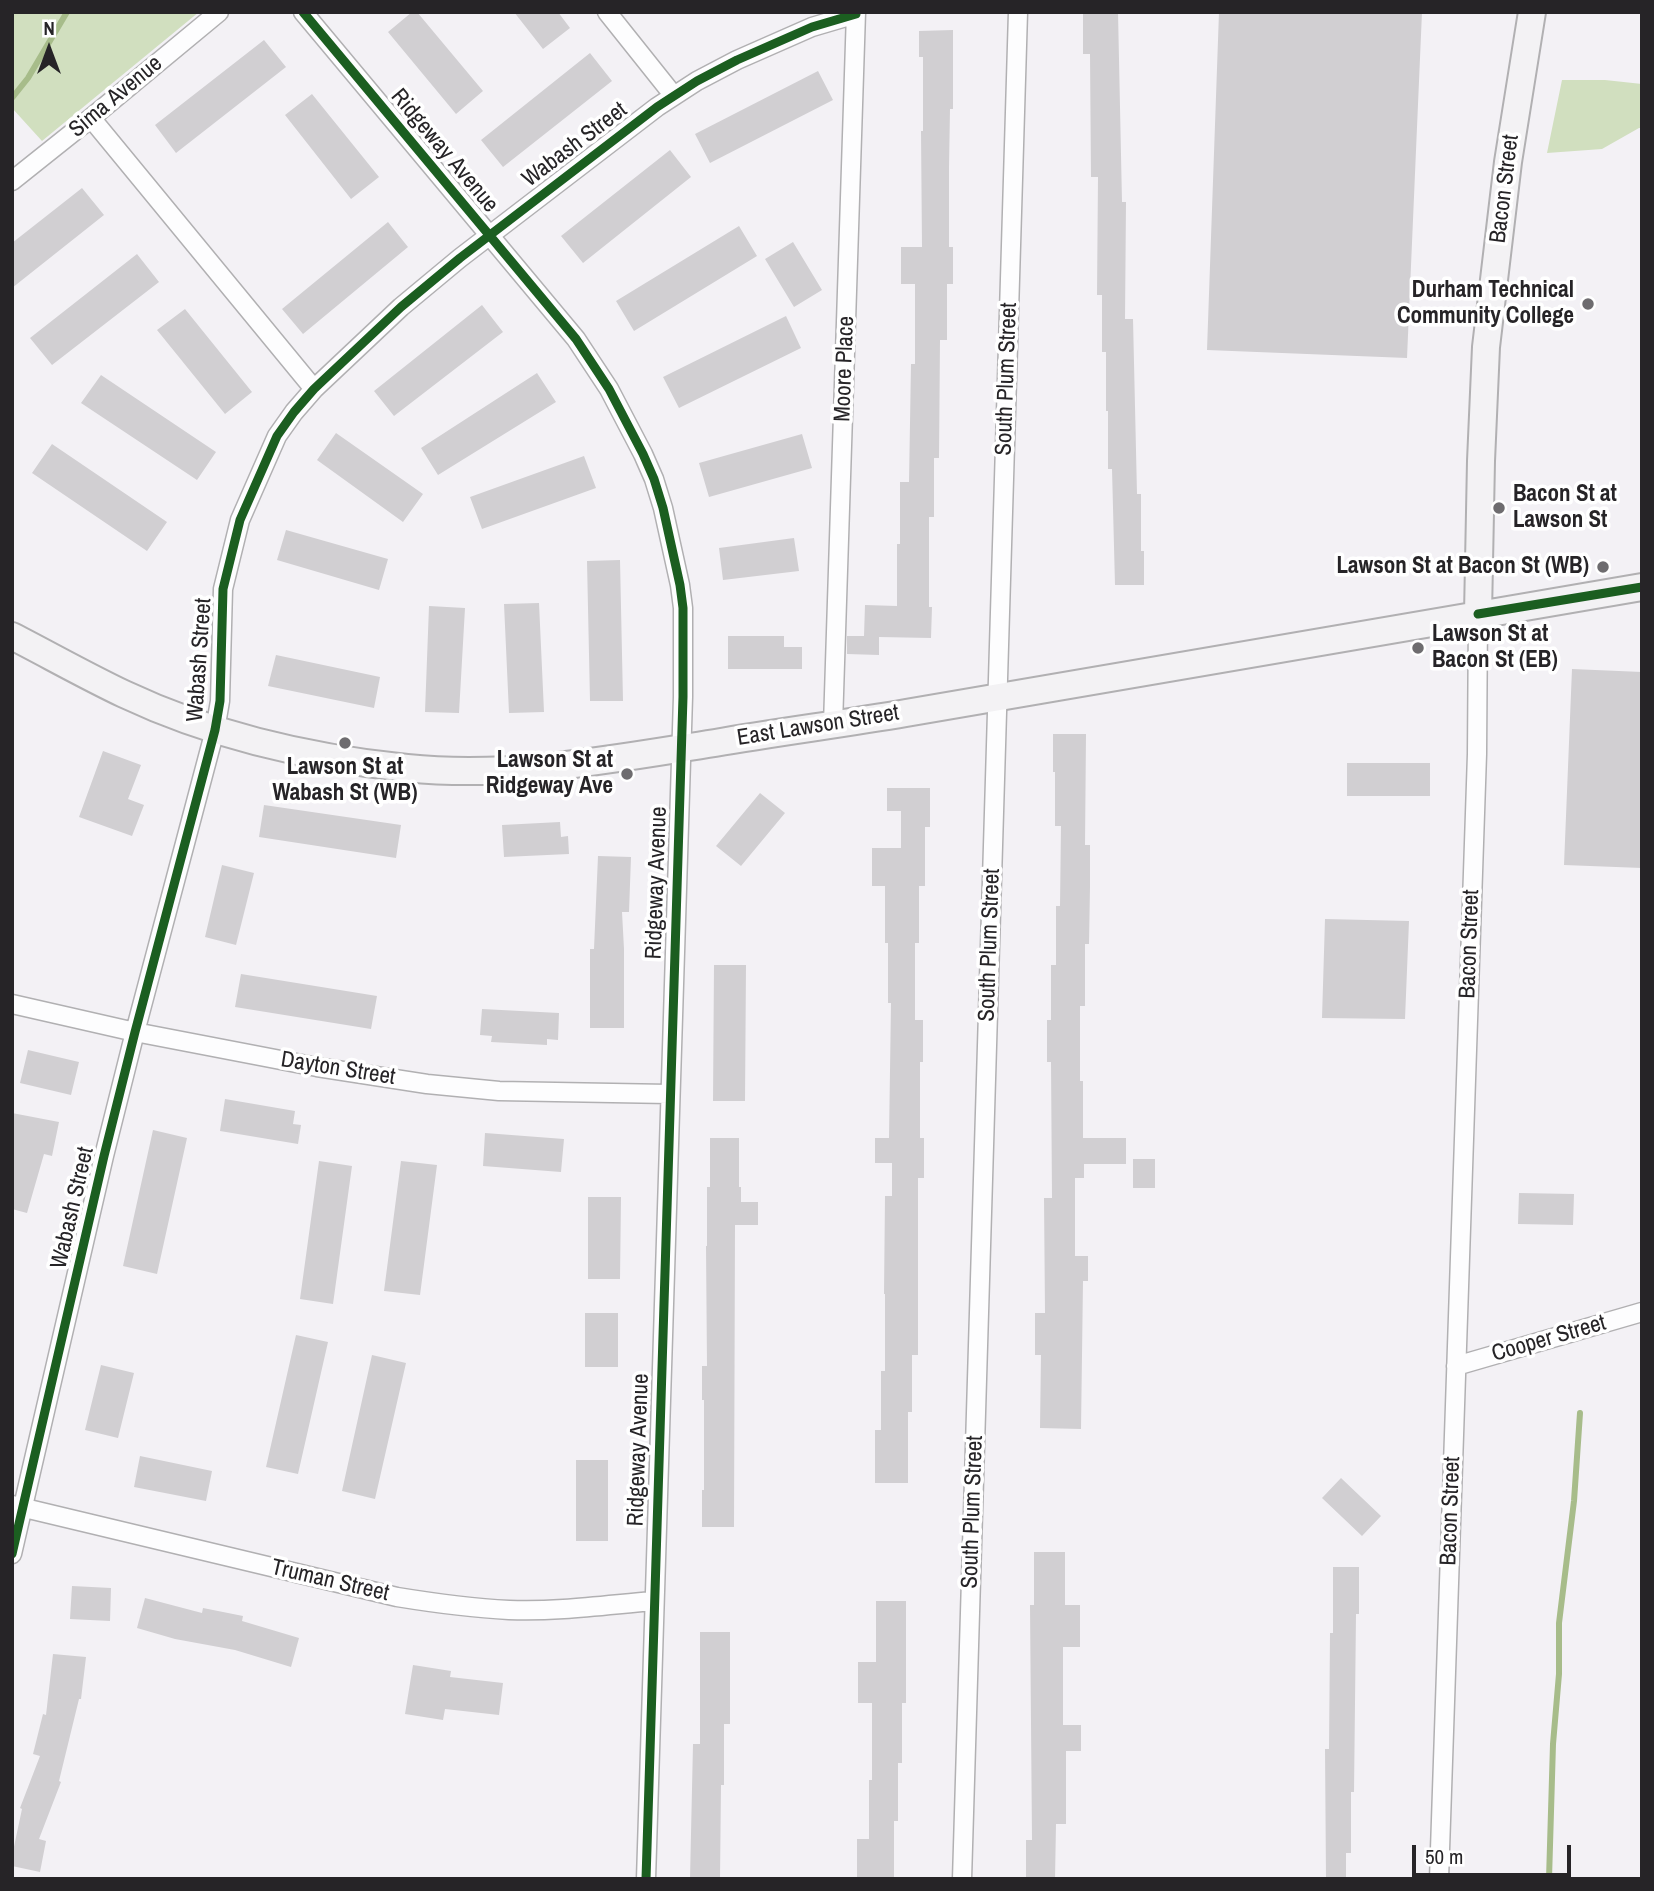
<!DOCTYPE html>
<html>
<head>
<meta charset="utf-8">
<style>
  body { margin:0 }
  #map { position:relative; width:1654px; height:1891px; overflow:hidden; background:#f3f1f5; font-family:"Archivo Narrow",sans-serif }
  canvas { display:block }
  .frame { position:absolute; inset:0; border:14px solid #262427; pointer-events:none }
  .north { position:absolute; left:14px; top:14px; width:70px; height:70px; -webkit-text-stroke:5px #fff; paint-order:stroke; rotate:0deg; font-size:19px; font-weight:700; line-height:28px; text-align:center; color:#262427 }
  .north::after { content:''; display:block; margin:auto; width:24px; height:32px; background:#262427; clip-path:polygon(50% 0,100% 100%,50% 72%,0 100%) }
  .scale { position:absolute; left:1412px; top:1845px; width:159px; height:32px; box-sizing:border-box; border:4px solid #262427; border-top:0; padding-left:9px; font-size:21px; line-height:24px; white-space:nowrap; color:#262427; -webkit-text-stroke:5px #fff; paint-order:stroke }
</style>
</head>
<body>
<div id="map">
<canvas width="1654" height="1891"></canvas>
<div class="frame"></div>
<div class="north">N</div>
<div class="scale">50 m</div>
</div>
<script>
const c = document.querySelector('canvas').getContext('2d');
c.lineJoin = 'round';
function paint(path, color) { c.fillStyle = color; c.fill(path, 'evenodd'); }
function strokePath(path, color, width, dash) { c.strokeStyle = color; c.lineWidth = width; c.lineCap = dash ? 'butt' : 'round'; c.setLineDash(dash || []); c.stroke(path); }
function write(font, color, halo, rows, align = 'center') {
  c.font = font + ' "Archivo Narrow",sans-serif'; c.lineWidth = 7; c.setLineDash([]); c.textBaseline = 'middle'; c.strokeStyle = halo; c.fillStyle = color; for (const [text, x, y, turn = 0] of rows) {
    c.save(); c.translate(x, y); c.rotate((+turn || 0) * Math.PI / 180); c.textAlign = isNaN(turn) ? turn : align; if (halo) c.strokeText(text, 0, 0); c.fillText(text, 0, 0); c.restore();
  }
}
paint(new Path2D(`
  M 12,12 L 199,12 L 42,141 L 12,108 Z
  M 1562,80 L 1605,80 L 1642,84 L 1642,128 L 1639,128 L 1602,149 L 1547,153 Z`), '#d1dfbf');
strokePath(new Path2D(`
  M 12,98 L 28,78 L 67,12
  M 1549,1879 L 1553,1744 L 1559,1674 L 1559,1623 L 1574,1501 L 1580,1413`), '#a7bc8a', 6);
paint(new Path2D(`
  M 412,12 L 417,12 L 483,91 L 456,114 L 388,32 Z
  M 514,12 L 558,12 L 570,28 L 543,49 Z
  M 1083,12 L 1118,12 L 1122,202 L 1126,202 L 1125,319 L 1133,319 L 1137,494 L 1141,494 L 1141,551 L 1144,551 L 1144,585 L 1115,585 L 1112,469 L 1108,469 L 1108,411 L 1106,411 L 1106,352 L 1102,352 L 1102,295 L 1097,295 L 1098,177 L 1091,177 L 1090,54 L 1083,54 Z
  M 1219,12 L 1422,12 L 1407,358 L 1207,350 Z
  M 953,30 L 953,109 L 950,109 L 949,167 L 949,247 L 953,247 L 953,284 L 947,284 L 947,340 L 940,340 L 939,458 L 934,458 L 934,517 L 929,517 L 929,607 L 932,607 L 931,638 L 879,637 L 879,655 L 847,654 L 847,636 L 864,636 L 865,605 L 897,606 L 897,544 L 900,544 L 900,482 L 909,482 L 911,364 L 915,364 L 915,284 L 901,284 L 901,247 L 922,247 L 921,131 L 923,131 L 923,57 L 919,57 L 919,31 Z
  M 264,40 L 286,67 L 176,153 L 155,125 Z
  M 590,53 L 612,81 L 503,167 L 481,140 Z
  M 818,71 L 833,100 L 710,163 L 695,134 Z
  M 312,94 L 379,177 L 351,199 L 285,115 Z
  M 670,150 L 691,177 L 583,263 L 561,236 Z
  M 82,188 L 104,215 L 12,288 L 12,243 Z
  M 388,222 L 408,247 L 303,334 L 282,309 Z
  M 739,226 L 757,256 L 634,331 L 616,301 Z
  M 793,242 L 822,290 L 794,307 L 765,259 Z
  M 137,254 L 159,282 L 52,365 L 30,338 Z
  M 482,305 L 503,332 L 394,416 L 374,391 Z
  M 185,309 L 252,392 L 225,414 L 157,330 Z
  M 786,316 L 801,348 L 679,408 L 663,377 Z
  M 537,373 L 556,402 L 438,475 L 421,448 Z
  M 101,375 L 216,452 L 197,480 L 81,403 Z
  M 336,433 L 423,494 L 403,522 L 317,460 Z
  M 802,434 L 812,468 L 709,497 L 699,463 Z
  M 52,444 L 167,522 L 147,551 L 32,473 Z
  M 584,456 L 596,488 L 482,529 L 470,497 Z
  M 286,530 L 388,559 L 379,590 L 277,560 Z
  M 794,538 L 799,571 L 723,580 L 719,548 Z
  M 620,560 L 623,701 L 590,701 L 587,561 Z
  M 539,603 L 544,712 L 509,713 L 504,604 Z
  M 429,606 L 465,608 L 459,713 L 425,712 Z
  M 728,636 L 784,636 L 784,647 L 802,647 L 802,669 L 728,669 Z
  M 276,655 L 380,677 L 374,708 L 268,686 Z
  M 1572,669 L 1642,672 L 1642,868 L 1564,865 Z
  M 1053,734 L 1086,734 L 1085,845 L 1090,845 L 1090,887 L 1089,944 L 1085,944 L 1085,1006 L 1080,1006 L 1080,1081 L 1083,1081 L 1083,1138 L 1126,1138 L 1126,1164 L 1084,1164 L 1084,1178 L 1075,1178 L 1075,1256 L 1088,1256 L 1088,1281 L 1083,1281 L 1081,1429 L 1040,1428 L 1041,1355 L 1035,1355 L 1035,1313 L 1045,1313 L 1044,1198 L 1052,1198 L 1051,1062 L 1047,1062 L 1047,1020 L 1051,1020 L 1051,965 L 1056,965 L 1056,906 L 1060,906 L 1061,826 L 1055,826 L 1055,772 L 1053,772 Z
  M 103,751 L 141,765 L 128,799 L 144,805 L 132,836 L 79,817 Z
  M 1347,763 L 1430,763 L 1430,796 L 1347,796 Z
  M 887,788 L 930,788 L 930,827 L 925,827 L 925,886 L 919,886 L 919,943 L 915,943 L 915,1020 L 923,1020 L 923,1062 L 920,1062 L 920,1138 L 924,1138 L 924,1178 L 918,1178 L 918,1355 L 912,1355 L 912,1412 L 908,1412 L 908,1483 L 875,1483 L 875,1430 L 881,1430 L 881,1371 L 885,1371 L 885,1294 L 884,1294 L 885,1196 L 892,1196 L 892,1163 L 875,1163 L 875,1138 L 889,1138 L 891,1003 L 888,1003 L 888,943 L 885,943 L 885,886 L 872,886 L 872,848 L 901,848 L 901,811 L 887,811 Z
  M 760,793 L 785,813 L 741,866 L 716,846 Z
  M 264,805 L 401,825 L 396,858 L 259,837 Z
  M 560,822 L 561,837 L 568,836 L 569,854 L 504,857 L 502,825 Z
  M 598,856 L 631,857 L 629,912 L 622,912 L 624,949 L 624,1028 L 590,1028 L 590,949 L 594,949 Z
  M 222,865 L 254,873 L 236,945 L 205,937 Z
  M 1325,919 L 1409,921 L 1405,1019 L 1322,1018 Z
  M 714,965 L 746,965 L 745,1101 L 713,1101 Z
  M 241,974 L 377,996 L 371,1029 L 235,1007 Z
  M 482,1009 L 559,1013 L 558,1040 L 547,1039 L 547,1045 L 491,1042 L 492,1036 L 480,1035 Z
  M 28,1050 L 79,1062 L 71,1095 L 20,1083 Z
  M 225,1099 L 295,1111 L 293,1124 L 301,1125 L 298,1144 L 220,1131 Z
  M 12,1113 L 59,1122 L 52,1156 L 44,1154 L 27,1213 L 12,1209 Z
  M 153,1130 L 187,1138 L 157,1274 L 123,1266 Z
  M 485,1133 L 564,1139 L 561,1172 L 483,1166 Z
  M 710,1138 L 739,1138 L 739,1187 L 741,1187 L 741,1202 L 758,1202 L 758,1225 L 735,1225 L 734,1527 L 702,1527 L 702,1490 L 704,1490 L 704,1400 L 702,1400 L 702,1366 L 707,1366 L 706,1246 L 707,1246 L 707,1187 L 710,1187 Z
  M 1133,1159 L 1155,1159 L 1155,1188 L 1133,1188 Z
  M 319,1161 L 352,1166 L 333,1304 L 300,1299 Z
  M 401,1161 L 437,1165 L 420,1295 L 384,1291 Z
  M 1519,1193 L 1574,1194 L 1573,1225 L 1518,1224 Z
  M 588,1197 L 621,1197 L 620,1279 L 588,1279 Z
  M 585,1313 L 618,1313 L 618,1367 L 585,1367 Z
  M 296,1335 L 328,1342 L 298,1474 L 266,1467 Z
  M 372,1355 L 406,1363 L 375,1499 L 342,1491 Z
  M 101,1365 L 134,1373 L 118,1438 L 85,1430 Z
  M 140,1456 L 212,1471 L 206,1501 L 134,1487 Z
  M 576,1460 L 608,1460 L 608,1541 L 576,1541 Z
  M 1341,1478 L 1381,1516 L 1362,1536 L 1322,1498 Z
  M 1034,1552 L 1065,1552 L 1065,1605 L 1080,1605 L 1080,1647 L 1063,1647 L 1063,1725 L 1081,1725 L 1081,1751 L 1066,1751 L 1066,1824 L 1056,1824 L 1055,1879 L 1026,1879 L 1026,1840 L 1032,1840 L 1030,1605 L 1034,1605 Z
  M 1333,1567 L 1359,1567 L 1359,1614 L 1356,1614 L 1354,1792 L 1351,1792 L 1351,1853 L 1346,1853 L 1346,1879 L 1326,1879 L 1325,1749 L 1329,1749 L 1330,1633 L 1333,1633 Z
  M 72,1586 L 111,1588 L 110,1621 L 70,1619 Z
  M 145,1598 L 202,1613 L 203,1608 L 243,1616 L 242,1621 L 299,1638 L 291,1667 L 235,1650 L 175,1639 L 137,1628 Z
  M 876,1601 L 906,1601 L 906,1703 L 902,1703 L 902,1763 L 898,1763 L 898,1821 L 894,1821 L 894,1879 L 857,1879 L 857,1839 L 869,1839 L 869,1780 L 872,1780 L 872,1703 L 858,1703 L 858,1662 L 876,1662 Z
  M 700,1632 L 730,1632 L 730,1724 L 724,1724 L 724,1785 L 721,1785 L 720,1879 L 690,1879 L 693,1744 L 700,1744 Z
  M 53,1654 L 86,1657 L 81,1699 L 79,1699 L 59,1781 L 61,1782 L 39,1839 L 46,1841 L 40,1872 L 12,1866 L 12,1856 L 22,1809 L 20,1808 L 40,1756 L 33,1754 L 43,1714 L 46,1715 Z
  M 413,1665 L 451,1671 L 450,1677 L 503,1683 L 499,1715 L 445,1709 L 443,1720 L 405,1714 Z`), '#d1cfd2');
const street = new Path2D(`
  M 303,12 L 576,339 L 609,389 L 643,454 L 654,479 L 663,508 L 680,585 L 683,608 L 683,697 L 646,1879
  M 607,12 L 674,96
  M 91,118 L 314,389
  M 12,181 L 91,118 L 219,12
  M 833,725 L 856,12
  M 12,1004 L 135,1032 L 317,1067 L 427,1084 L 499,1091 L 669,1094
  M 1456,1366 L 1642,1312
  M 12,1505 L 397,1597 C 434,1603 471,1608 509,1610 C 557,1612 606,1605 654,1601
  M 12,1554 L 104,1156 L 135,1032 L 215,730 L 220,701 L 223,589 L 240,520 L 277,436 L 294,412 L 314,389 L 401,307 L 460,258 L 657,107 L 697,81 L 737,60 L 812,27 L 856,14
  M 962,1879 L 1018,12
  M 1439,1879 L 1477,754 L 1478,614`);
const secondary = new Path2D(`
  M 1478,614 L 1481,461 L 1486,347 L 1508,162 L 1532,12
  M 12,636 C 49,655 86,676 124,694 C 213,736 309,758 407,768 C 511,779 612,759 715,743 C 778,732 842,724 906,713 C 1151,670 1396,627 1642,587`);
strokePath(street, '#b1b0b2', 21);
strokePath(secondary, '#b1b0b2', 30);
strokePath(street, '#fdfdfe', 18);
strokePath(secondary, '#f3f2f4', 26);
strokePath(new Path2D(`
  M 303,12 L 576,339 L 609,389 L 643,454 L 654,479 L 663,508 L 680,585 L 683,608 L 683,697 L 646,1879
  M 1478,614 L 1642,587
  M 12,1554 L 104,1156 L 135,1032 L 215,730 L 220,701 L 223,589 L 240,520 L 277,436 L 294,412 L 314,389 L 401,307 L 460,258 L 657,107 L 697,81 L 737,60 L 812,27 L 856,14 L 856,12`), '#1b5e20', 9);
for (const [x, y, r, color] of [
  [1588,304,7,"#6e6c6f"],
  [1499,508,7,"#6e6c6f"],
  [1603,567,7,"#6e6c6f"],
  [1418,648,7,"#6e6c6f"],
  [345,743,7,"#6e6c6f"],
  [627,774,7,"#6e6c6f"]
]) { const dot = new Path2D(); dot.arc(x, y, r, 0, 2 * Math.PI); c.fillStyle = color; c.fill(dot); strokePath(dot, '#fff', 2.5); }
write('23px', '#262427', '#fff', [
  ["Sima Avenue",116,97,-40],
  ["Wabash Street",575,145,-37],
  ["Ridgeway Avenue",444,151,50],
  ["Bacon Street",1505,189,-83],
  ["Moore Place",845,369,-88],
  ["South Plum Street",1007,379,-88],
  ["Wabash Street",200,660,-86],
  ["East Lawson Street",818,726,-9],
  ["Ridgeway Avenue",657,883,-88],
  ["Bacon Street",1470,944,-88],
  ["South Plum Street",990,945,-88],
  ["Dayton Street",338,1069,9],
  ["Wabash Street",73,1208,-77],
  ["Cooper Street",1549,1339,-16],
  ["Ridgeway Avenue",639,1450,-88],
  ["Bacon Street",1451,1511,-88],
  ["South Plum Street",973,1512,-88],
  ["Truman Street",330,1581,13]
]);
write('bold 23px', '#262427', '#fff', [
  ["Durham Technical",1574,291],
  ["Community College",1574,317],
  ["Bacon St at",1513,495,"left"],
  ["Lawson St",1513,521,"left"],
  ["Lawson St at Bacon St (WB)",1589,567],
  ["Lawson St at",1432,635,"left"],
  ["Bacon St (EB)",1432,661,"left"],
  ["Lawson St at",613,761],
  ["Ridgeway Ave",613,787],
  ["Lawson St at",345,768,"center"],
  ["Wabash St (WB)",345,794,"center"]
], 'right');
</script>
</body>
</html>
